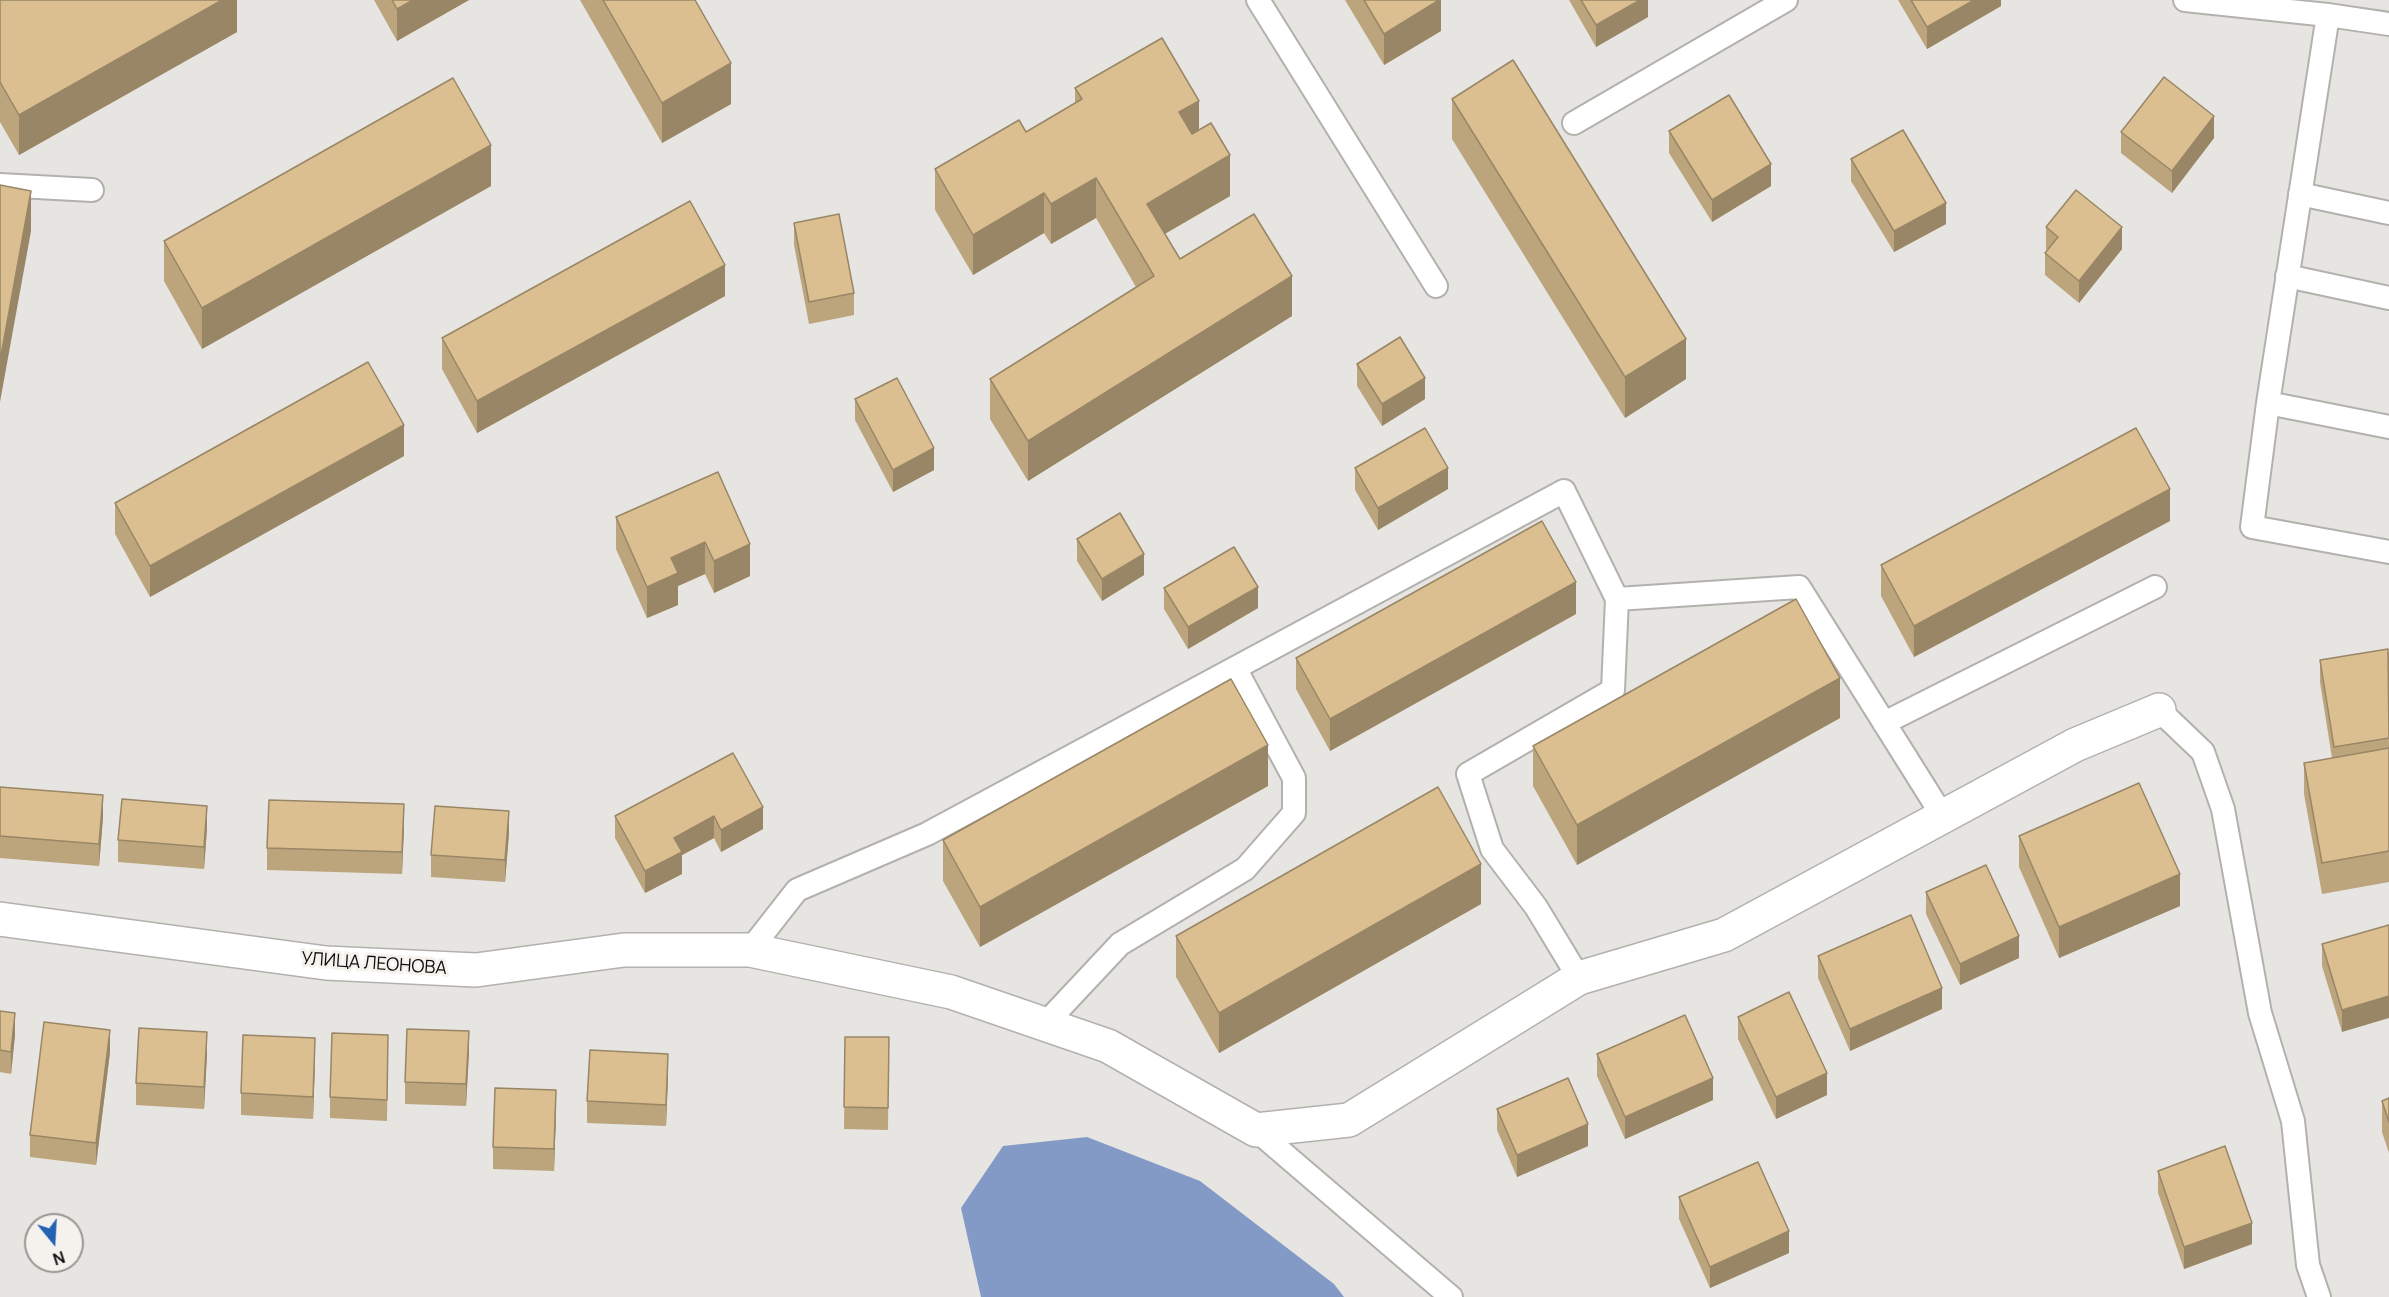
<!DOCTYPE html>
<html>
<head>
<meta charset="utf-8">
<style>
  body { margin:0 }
  #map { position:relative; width:2389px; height:1297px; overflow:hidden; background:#e7e5e1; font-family:Manrope,sans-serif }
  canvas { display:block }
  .north { position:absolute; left:24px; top:1213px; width:60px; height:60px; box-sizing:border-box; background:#f5f2ee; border:2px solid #989693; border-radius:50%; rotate:162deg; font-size:16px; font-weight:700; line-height:24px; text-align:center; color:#0d0c0b }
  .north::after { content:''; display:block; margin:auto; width:21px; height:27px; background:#2463b4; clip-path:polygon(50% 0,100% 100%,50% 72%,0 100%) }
</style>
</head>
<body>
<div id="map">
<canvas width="2389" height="1297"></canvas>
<div class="north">N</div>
</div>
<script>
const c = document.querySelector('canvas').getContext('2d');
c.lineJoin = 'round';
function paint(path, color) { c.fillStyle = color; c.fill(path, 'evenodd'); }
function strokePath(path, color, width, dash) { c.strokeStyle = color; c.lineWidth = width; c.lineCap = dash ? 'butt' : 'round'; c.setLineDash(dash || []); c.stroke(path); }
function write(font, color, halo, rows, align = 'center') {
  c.font = font + ' Manrope,sans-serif'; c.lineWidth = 6; c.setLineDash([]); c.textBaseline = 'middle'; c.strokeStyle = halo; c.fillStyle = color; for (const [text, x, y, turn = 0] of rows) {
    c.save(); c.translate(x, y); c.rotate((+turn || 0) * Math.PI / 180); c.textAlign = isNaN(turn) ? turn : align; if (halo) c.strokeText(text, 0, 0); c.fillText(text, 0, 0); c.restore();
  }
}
paint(new Path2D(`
  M 1087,1137 L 1200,1181 L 1334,1284 L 1344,1297 L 981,1297 L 961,1208 L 1003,1146 Z`), '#829ac5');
const lane = new Path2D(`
  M 1258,0 L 1436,286
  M 2185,0 L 2328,15 L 2268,403 L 2252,527 L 2389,552
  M 2328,15 L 2389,24
  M 1574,123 L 1786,0
  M 0,185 L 92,190
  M 2300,194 L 2389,213
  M 2287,276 L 2389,298
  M 2268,403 L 2389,427
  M 2159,710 L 2203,752 L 2223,809 L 2260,1013 L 2293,1121 L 2308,1265 L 2319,1297
  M 1884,723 L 2155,587
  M 750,950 L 797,890 L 927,834 L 1564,491 L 1617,599 L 1799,587 L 1942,815
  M 1579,978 L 1536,907 L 1492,849 L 1468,774 L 1613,690 L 1617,599
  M 1045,1024 L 1120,944 L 1245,869 L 1294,813 L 1294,778 L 1235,668
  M 1256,1130 L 1451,1297`);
const street = new Path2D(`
  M 0,919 L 326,963 L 476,970 L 624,950 L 750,950 L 951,992 L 1108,1046 L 1256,1130 L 1349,1120 L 1579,978 L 1724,935 L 2075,745 L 2159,710`);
strokePath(lane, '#b3b1ae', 26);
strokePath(street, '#b3b1ae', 36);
strokePath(lane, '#fff', 22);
strokePath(street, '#fff', 33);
paint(new Path2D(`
  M 0,0 L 237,0 L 237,32 L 19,155 L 0,122 Z
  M 374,0 L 469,0 L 397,41 Z
  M 580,0 L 695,0 L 731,104 L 662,143 Z
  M 1345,0 L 1441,0 L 1441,31 L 1384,65 Z
  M 1569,0 L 1648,0 L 1648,17 L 1596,47 Z
  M 1898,0 L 2001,0 L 2001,6 L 1927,49 Z
  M 1075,88 L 1199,130 L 1230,196 L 1165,234 L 1180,259 L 1292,316 L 1028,481 L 990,419 L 990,379 L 1136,287 L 1096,218 L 1051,244 L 1044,233 L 973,275 L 935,210 L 935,169 L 1026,132 L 1075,103 Z
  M 1452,99 L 1686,379 L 1625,418 L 1452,139 Z
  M 1669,131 L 1771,186 L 1712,222 L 1669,153 Z
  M 2121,132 L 2214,138 L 2172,193 L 2121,153 Z
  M 1851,159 L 1946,224 L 1894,252 L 1851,181 Z
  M 491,186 L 202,349 L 164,281 L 164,241 Z
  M 794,223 L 854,293 L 854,315 L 809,324 L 794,245 Z
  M 2046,227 L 2122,249 L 2079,303 L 2045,275 L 2045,253 L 2048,250 L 2046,249 Z
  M 725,296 L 477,433 L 442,369 L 442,338 Z
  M 1357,364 L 1425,399 L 1382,426 L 1357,386 Z
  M 855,399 L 934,470 L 893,492 L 855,420 Z
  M 404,456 L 150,597 L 115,534 L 115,503 Z
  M 1355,468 L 1448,489 L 1378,530 L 1355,490 Z
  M 718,472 L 750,576 L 714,593 L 705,574 L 678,586 L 678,605 L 647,618 L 616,549 L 616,517 Z
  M 2170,521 L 1914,657 L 1881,596 L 1881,565 Z
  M 1077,539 L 1144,575 L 1102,601 L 1077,561 Z
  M 1164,588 L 1258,608 L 1188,649 L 1164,609 Z
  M 1576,614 L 1330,751 L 1296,689 L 1296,658 Z
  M 2389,653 L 2389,882 L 2322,894 L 2304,794 L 2304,763 L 2332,758 L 2320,682 L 2320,660 Z
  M 1840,718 L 1577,865 L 1533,786 L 1533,746 Z
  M 733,753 L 763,829 L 721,852 L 714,838 L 682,855 L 682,874 L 645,893 L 615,838 L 615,816 Z
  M 1268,786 L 980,947 L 943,881 L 943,840 Z
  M 0,787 L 103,817 L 99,866 L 0,858 Z
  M 404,826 L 402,874 L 267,870 L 267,848 Z
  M 207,828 L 204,869 L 118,862 L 118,840 Z
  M 509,833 L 505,882 L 431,877 L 431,855 Z
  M 2019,836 L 2180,906 L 2059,958 L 2019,867 Z
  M 1926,892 L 2019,958 L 1960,985 L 1926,914 Z
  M 1481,904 L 1219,1053 L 1176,977 L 1176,936 Z
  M 2389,925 L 2342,1032 L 2322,966 L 2322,944 Z
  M 1818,956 L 1942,1009 L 1850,1051 L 1818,978 Z
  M 0,1011 L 15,1035 L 11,1074 L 0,1072 Z
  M 1738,1017 L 1827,1095 L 1776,1119 L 1738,1039 Z
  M 845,1037 L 889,1037 L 888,1130 L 844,1129 Z
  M 110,1052 L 96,1165 L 30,1157 L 30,1135 Z
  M 469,1052 L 466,1106 L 405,1104 L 405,1082 Z
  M 207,1054 L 204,1109 L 136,1105 L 136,1083 Z
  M 1597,1054 L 1713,1100 L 1625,1139 L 1597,1076 Z
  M 388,1057 L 387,1121 L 330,1118 L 330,1097 Z
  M 315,1060 L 313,1119 L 241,1115 L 241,1093 Z
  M 668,1075 L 666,1126 L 587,1123 L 587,1101 Z
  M 2389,1098 L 2389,1153 L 2382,1132 L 2382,1101 Z
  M 1497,1109 L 1588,1146 L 1517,1177 L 1497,1130 Z
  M 556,1112 L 554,1171 L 493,1169 L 493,1147 Z
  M 2158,1171 L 2252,1244 L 2184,1269 L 2158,1193 Z
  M 1679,1197 L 1789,1253 L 1710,1288 L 1679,1219 Z`), '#bca47d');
paint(new Path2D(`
  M 222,0 L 237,0 L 237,32 L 19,155 L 19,115 Z
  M 413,0 L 469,0 L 397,41 L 397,9 Z
  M 1439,0 L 1441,0 L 1441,31 L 1384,65 L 1384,34 Z
  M 1640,0 L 1648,0 L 1648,17 L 1596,47 L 1596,25 Z
  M 1974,0 L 2001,0 L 2001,6 L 1927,49 L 1927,27 Z
  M 731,63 L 731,104 L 662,143 L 662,103 Z
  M 1199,101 L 1199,141 L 1179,153 L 1179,112 Z
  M 2214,116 L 2214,138 L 2172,193 L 2172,171 Z
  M 491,145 L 491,186 L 202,349 L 202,308 Z
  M 1230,155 L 1230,196 L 1147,244 L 1147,204 Z
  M 1771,164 L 1771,186 L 1712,222 L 1712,200 Z
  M 1096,178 L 1096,218 L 1051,244 L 1051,204 Z
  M 31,191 L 31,231 L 0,402 L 0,361 Z
  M 1044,193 L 1044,233 L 973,275 L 973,235 Z
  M 1946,203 L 1946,224 L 1894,252 L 1894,231 Z
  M 2122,227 L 2122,249 L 2079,303 L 2079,281 Z
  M 725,265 L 725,296 L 477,433 L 477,401 Z
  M 1292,276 L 1292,316 L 1028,481 L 1028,441 Z
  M 1686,339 L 1686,379 L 1625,418 L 1625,377 Z
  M 1425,378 L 1425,399 L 1382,426 L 1382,404 Z
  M 404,425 L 404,456 L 150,597 L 150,566 Z
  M 934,448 L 934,470 L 893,492 L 893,470 Z
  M 1448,468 L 1448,489 L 1378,530 L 1378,508 Z
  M 2170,489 L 2170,521 L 1914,657 L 1914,626 Z
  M 705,542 L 705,574 L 678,586 L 678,605 L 647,618 L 647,587 L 671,558 Z
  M 750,544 L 750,576 L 714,593 L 714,561 Z
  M 1144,554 L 1144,575 L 1102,601 L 1102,579 Z
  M 1576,582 L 1576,614 L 1330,751 L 1330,719 Z
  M 1258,587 L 1258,608 L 1188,649 L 1188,627 Z
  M 1840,678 L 1840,718 L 1577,865 L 1577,825 Z
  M 1268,745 L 1268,786 L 980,947 L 980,907 Z
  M 103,795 L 103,817 L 99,866 L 99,844 Z
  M 404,804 L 404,826 L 402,874 L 402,852 Z
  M 207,806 L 207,828 L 204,869 L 204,847 Z
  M 763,807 L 763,829 L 721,852 L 721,830 Z
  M 509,811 L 509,833 L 505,882 L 505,860 Z
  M 714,816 L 714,838 L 682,855 L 682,874 L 645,893 L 645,871 L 674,838 Z
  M 1481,864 L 1481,904 L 1219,1053 L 1219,1013 Z
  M 2180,874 L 2180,906 L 2059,958 L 2059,927 Z
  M 2019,936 L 2019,958 L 1960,985 L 1960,964 Z
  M 1942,988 L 1942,1009 L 1850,1051 L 1850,1029 Z
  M 2389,996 L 2389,1018 L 2342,1032 L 2342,1010 Z
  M 15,1013 L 15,1035 L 11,1074 L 11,1052 Z
  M 110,1030 L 110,1052 L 96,1165 L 96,1143 Z
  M 469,1031 L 469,1052 L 466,1106 L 466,1084 Z
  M 207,1032 L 207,1054 L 204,1109 L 204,1087 Z
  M 315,1038 L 315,1060 L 313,1119 L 313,1097 Z
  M 668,1054 L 668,1075 L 666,1126 L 666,1105 Z
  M 1827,1073 L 1827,1095 L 1776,1119 L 1776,1097 Z
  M 1713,1078 L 1713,1100 L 1625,1139 L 1625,1117 Z
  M 556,1090 L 556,1112 L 554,1171 L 554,1149 Z
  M 1588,1124 L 1588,1146 L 1517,1177 L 1517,1155 Z
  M 2252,1223 L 2252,1244 L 2184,1269 L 2184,1247 Z
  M 1789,1231 L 1789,1253 L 1710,1288 L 1710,1267 Z`), '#998666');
const building = new Path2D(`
  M 0,0 L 222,0 L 19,115 L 0,82 Z
  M 392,0 L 413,0 L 397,9 Z
  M 603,0 L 695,0 L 731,63 L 662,103 Z
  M 1364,0 L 1439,0 L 1384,34 Z
  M 1581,0 L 1640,0 L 1596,25 Z
  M 1911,0 L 1974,0 L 1927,27 Z
  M 1162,38 L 1199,101 L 1179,112 L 1192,134 L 1211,123 L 1230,155 L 1147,204 L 1180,259 L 1254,214 L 1292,276 L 1028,441 L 990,379 L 1154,276 L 1096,178 L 1051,204 L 1044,193 L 973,235 L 935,169 L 1019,120 L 1026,132 L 1082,99 L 1075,88 Z
  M 1513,60 L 1686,339 L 1625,377 L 1452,99 Z
  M 2164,77 L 2214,116 L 2172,171 L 2121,132 Z
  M 453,78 L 491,145 L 202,308 L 164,241 Z
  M 1729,95 L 1771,164 L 1712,200 L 1669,131 Z
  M 1903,130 L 1946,203 L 1894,231 L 1851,159 Z
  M 0,185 L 31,191 L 0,361 Z
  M 2076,190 L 2122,227 L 2079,281 L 2045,253 L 2058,237 L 2046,227 Z
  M 690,201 L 725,265 L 477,401 L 442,338 Z
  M 839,214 L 854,293 L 809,302 L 794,223 Z
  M 1400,337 L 1425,378 L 1382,404 L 1357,364 Z
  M 368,362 L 404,425 L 150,566 L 115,503 Z
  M 897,378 L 934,448 L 893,470 L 855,399 Z
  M 1425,428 L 1448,468 L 1378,508 L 1355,468 Z
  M 2136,428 L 2170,489 L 1914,626 L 1881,565 Z
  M 718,472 L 750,544 L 714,561 L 705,542 L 671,558 L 678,573 L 647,587 L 616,517 Z
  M 1120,513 L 1144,554 L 1102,579 L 1077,539 Z
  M 1542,521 L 1576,582 L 1330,719 L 1296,658 Z
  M 1234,547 L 1258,587 L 1188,627 L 1164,588 Z
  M 1796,599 L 1840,678 L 1577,825 L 1533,746 Z
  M 2388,649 L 2389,738 L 2334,747 L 2320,660 Z
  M 1231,679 L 1268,745 L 980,907 L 943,840 Z
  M 2389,748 L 2389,851 L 2322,863 L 2304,763 Z
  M 733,753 L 763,807 L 721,830 L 714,816 L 674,838 L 682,852 L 645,871 L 615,816 Z
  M 2139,783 L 2180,874 L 2059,927 L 2019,836 Z
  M 0,787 L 103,795 L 99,844 L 0,836 Z
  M 1438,787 L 1481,864 L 1219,1013 L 1176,936 Z
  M 122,799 L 207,806 L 204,847 L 118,840 Z
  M 269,800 L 404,804 L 402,852 L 267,848 Z
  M 435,806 L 509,811 L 505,860 L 431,855 Z
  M 1986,865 L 2019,936 L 1960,964 L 1926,892 Z
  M 1911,915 L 1942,988 L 1850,1029 L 1818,956 Z
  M 2389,925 L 2389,996 L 2342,1010 L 2322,944 Z
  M 1789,992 L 1827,1073 L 1776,1097 L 1738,1017 Z
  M 0,1011 L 15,1013 L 11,1052 L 0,1050 Z
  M 1685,1015 L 1713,1078 L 1625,1117 L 1597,1054 Z
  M 44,1022 L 110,1030 L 96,1143 L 30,1135 Z
  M 139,1028 L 207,1032 L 204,1087 L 136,1083 Z
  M 407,1029 L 469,1031 L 466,1084 L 405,1082 Z
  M 332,1033 L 388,1035 L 387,1100 L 330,1097 Z
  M 243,1035 L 315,1038 L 313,1097 L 241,1093 Z
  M 845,1037 L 889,1037 L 888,1108 L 844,1107 Z
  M 590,1050 L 668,1054 L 666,1105 L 587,1101 Z
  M 1568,1078 L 1588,1124 L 1517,1155 L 1497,1109 Z
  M 495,1088 L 556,1090 L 554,1149 L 493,1147 Z
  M 2389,1098 L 2389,1122 L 2382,1101 Z
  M 2225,1146 L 2252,1223 L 2184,1247 L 2158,1171 Z
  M 1758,1162 L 1789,1231 L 1710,1267 L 1679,1197 Z`);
paint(building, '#dbbf91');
strokePath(building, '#998666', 1.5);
write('18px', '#0d0c0b', '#f5f2ee', [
  ["УЛИЦА ЛЕОНОВА",374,964,4]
]);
</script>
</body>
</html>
